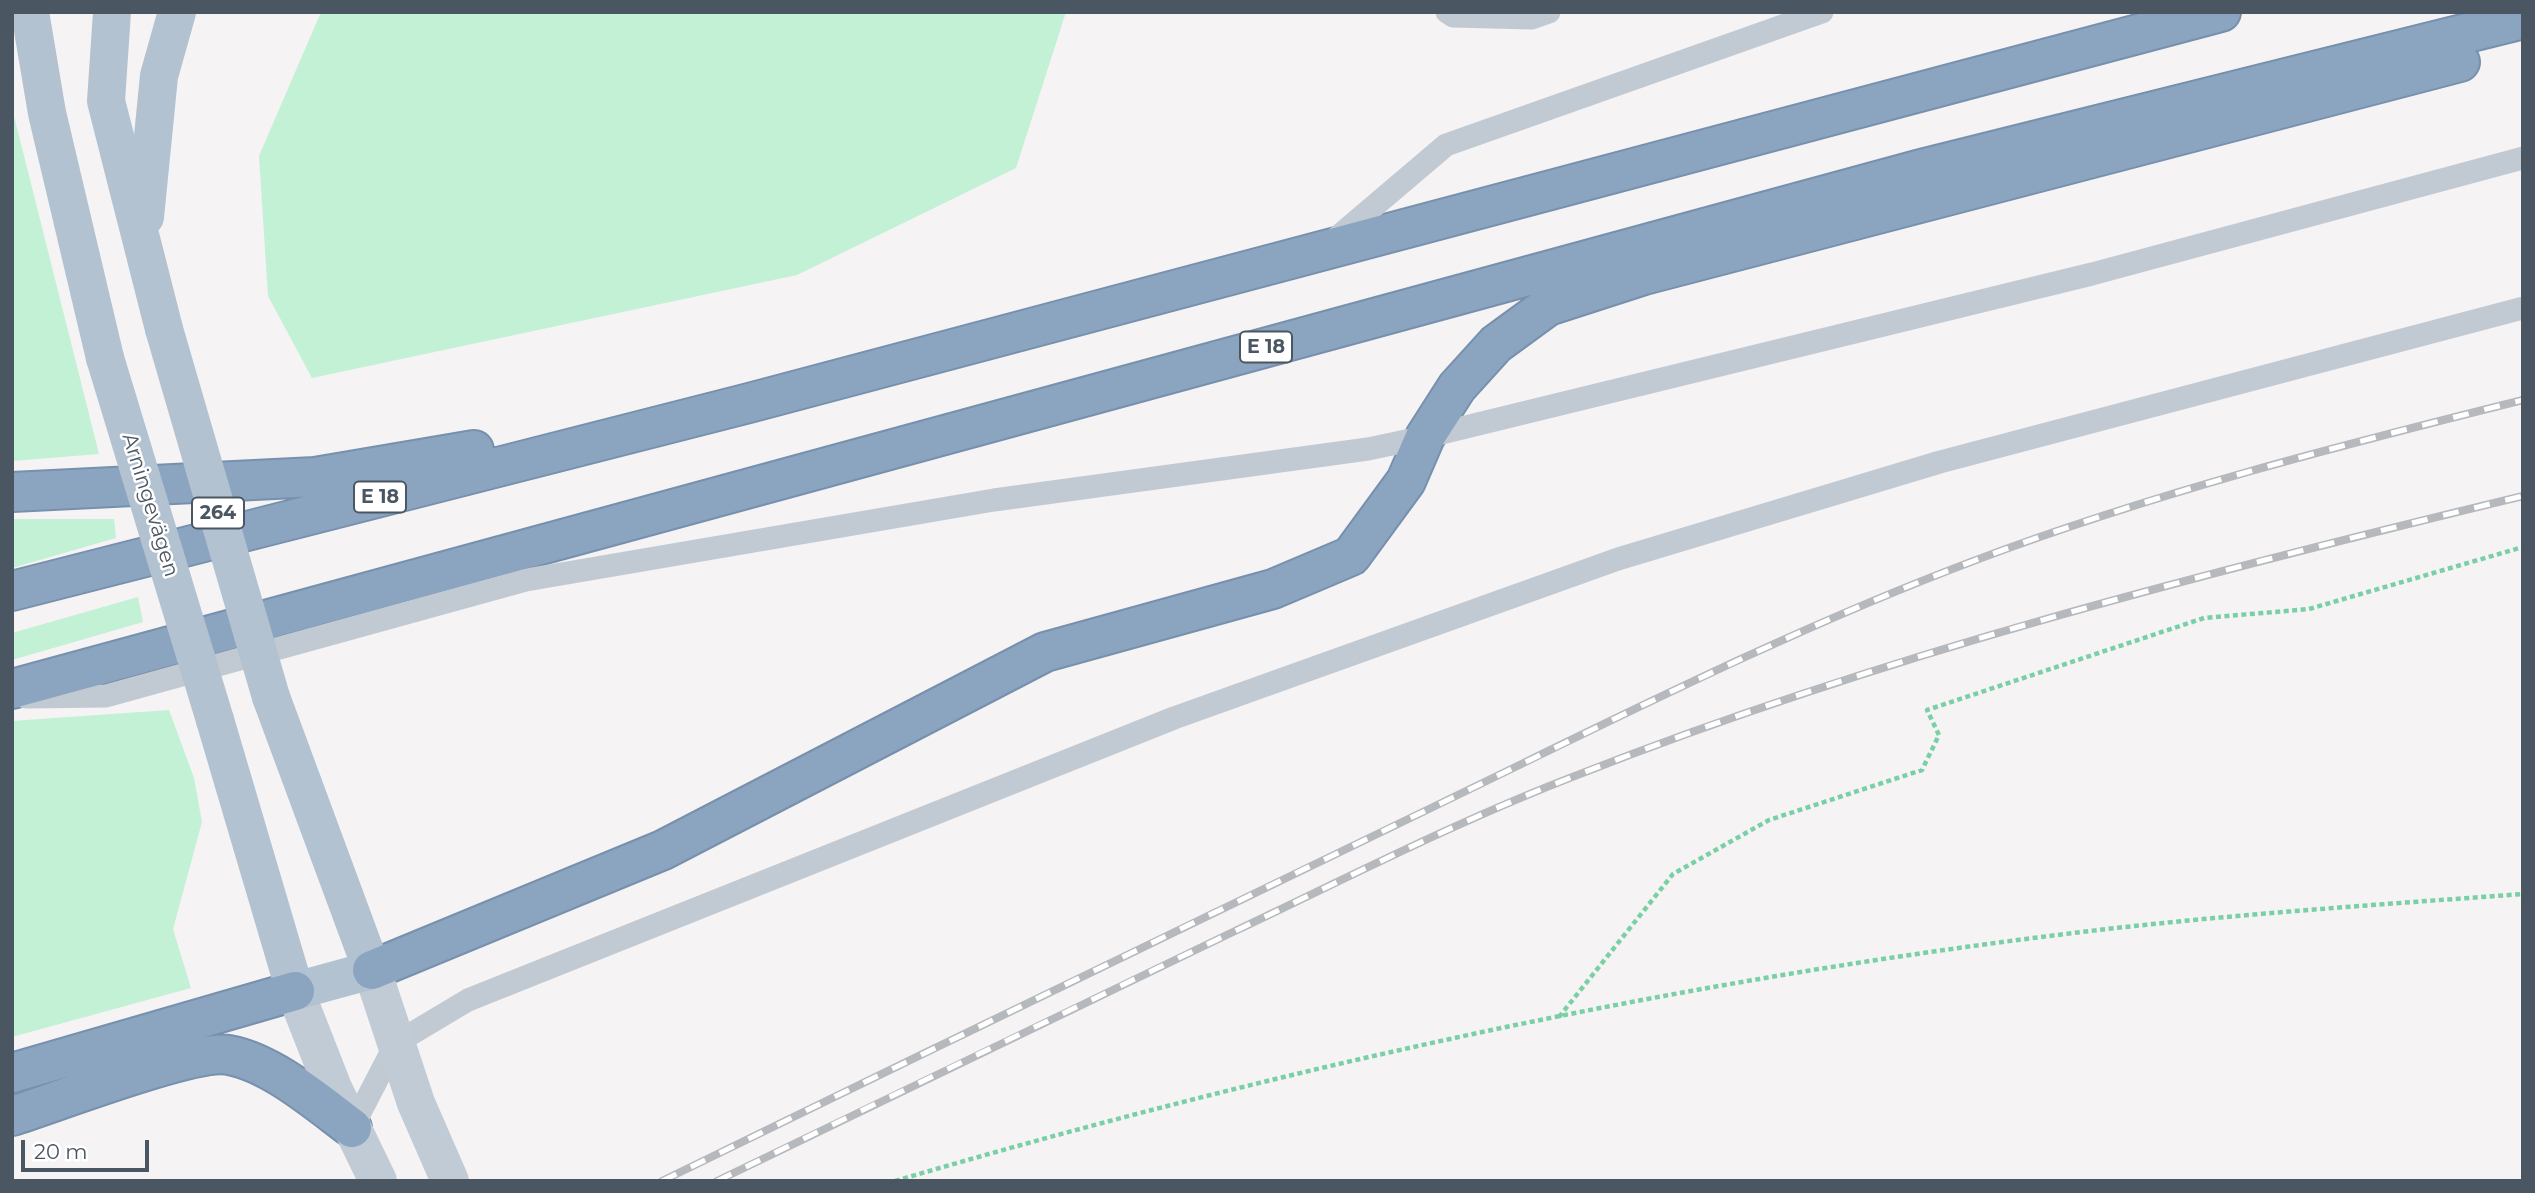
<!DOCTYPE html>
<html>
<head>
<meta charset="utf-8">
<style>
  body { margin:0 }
  #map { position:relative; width:2535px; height:1193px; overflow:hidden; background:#f5f3f3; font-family:Montserrat,sans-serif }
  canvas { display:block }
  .frame { position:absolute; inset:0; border:14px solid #4a5661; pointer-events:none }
  .scale { position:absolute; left:21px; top:1140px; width:128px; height:32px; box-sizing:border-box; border:4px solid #4a5661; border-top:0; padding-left:9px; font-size:21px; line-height:24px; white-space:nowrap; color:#4a5661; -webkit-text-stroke:5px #fff; paint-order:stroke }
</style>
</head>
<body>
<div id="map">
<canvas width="2535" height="1193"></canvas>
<div class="frame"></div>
<div class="scale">20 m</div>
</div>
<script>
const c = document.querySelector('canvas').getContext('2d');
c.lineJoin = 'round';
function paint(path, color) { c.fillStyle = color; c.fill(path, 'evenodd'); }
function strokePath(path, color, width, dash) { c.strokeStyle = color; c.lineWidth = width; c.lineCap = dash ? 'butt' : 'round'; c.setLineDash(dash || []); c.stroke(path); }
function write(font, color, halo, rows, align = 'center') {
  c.font = font + ' Montserrat,sans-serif'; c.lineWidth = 5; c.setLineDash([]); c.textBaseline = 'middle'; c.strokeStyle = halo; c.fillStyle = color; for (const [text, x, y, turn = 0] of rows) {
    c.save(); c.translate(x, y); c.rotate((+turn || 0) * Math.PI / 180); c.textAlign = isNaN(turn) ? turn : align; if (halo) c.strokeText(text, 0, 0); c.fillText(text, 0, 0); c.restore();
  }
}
paint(new Path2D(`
  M 321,12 L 1066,12 L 1016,168 L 797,275 L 312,378 L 268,296 L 259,156 Z
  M 12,108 L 99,454 L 12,461 Z
  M 12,519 L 114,519 L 116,538 L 12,568 Z
  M 138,597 L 143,622 L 12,660 L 12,633 Z
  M 169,710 L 194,778 L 202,822 L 173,929 L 191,988 L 12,1037 L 12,721 Z`), '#c3f1d5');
const highway = new Path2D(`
  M 12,492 L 315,477 L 474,450
  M 12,591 L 749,403 L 2221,12
  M 12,689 L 1921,169 L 2523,19
  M 372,970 L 663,850 L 1045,652 L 1273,589 L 1351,556 L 1406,481 L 1425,437 L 1457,387 L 1496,344 L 1548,306 L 1644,275 L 2460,62
  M 12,1073 L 295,991
  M 12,1116 C 54,1103 195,1048 229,1055 C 272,1063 317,1102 352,1128`);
strokePath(highway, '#7690ad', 42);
strokePath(new Path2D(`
  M 1559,1017 L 1673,874 L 1769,820 L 1922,770 L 1939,735 L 1927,710 L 2204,618 L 2309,609 L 2523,547
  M 895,1181 C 1293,1064 1704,975 2116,928 C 2251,913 2387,904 2523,894`), '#7ad0a6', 4.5, [5, 3.5]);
strokePath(new Path2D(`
  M 1447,12 L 1453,16 L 1532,18 L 1549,12
  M 1333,241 L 1446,145 L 1822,12
  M 26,697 L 106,696 L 526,580 L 994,500 L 1368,449 L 1425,437 L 2092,274 L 2523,158
  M 352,1128 L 396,1043 L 468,1000 L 1174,718 L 1618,559 L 1940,462 L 2523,308`), '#c1cad2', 23);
strokePath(new Path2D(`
  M 372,970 L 416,1103 L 450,1181
  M 295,991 L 333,1088 L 378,1181`), '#c1cbd6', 38);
strokePath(new Path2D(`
  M 30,12 L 47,113 L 105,358
  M 112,12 L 106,101 L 164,329
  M 145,217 L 159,76 L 177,12
  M 215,720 L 295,991 L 372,970 L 271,697`), '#b3c2d1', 38);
strokePath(highway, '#8ba5c1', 38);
const rail = new Path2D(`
  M 662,1181 C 918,1056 1174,932 1431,808 C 1611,721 1789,630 1976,560 C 2154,493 2338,446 2523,400
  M 717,1181 C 889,1097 1062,1014 1235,931 C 1349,877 1462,819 1580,774 C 1886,654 2204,573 2523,496`);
strokePath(rail, '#b5b8bd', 8);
strokePath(rail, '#fff', 5, [16]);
strokePath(new Path2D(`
  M 164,329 L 271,697
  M 105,358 L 215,720`), '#b3c2d1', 38);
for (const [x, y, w] of [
  [1266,347,52],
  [380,497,52],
  [218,513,52]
]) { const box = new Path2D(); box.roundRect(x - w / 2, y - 15.5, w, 31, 5); c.fillStyle = '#fff'; c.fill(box); strokePath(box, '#4a5661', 2); }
write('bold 19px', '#4a5661', null, [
  ["E 18",1266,347],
  ["E 18",380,497],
  ["264",218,513]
]);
write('21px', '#4a5661', '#fff', [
  ["Arningevägen",150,505,73]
]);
</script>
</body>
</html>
